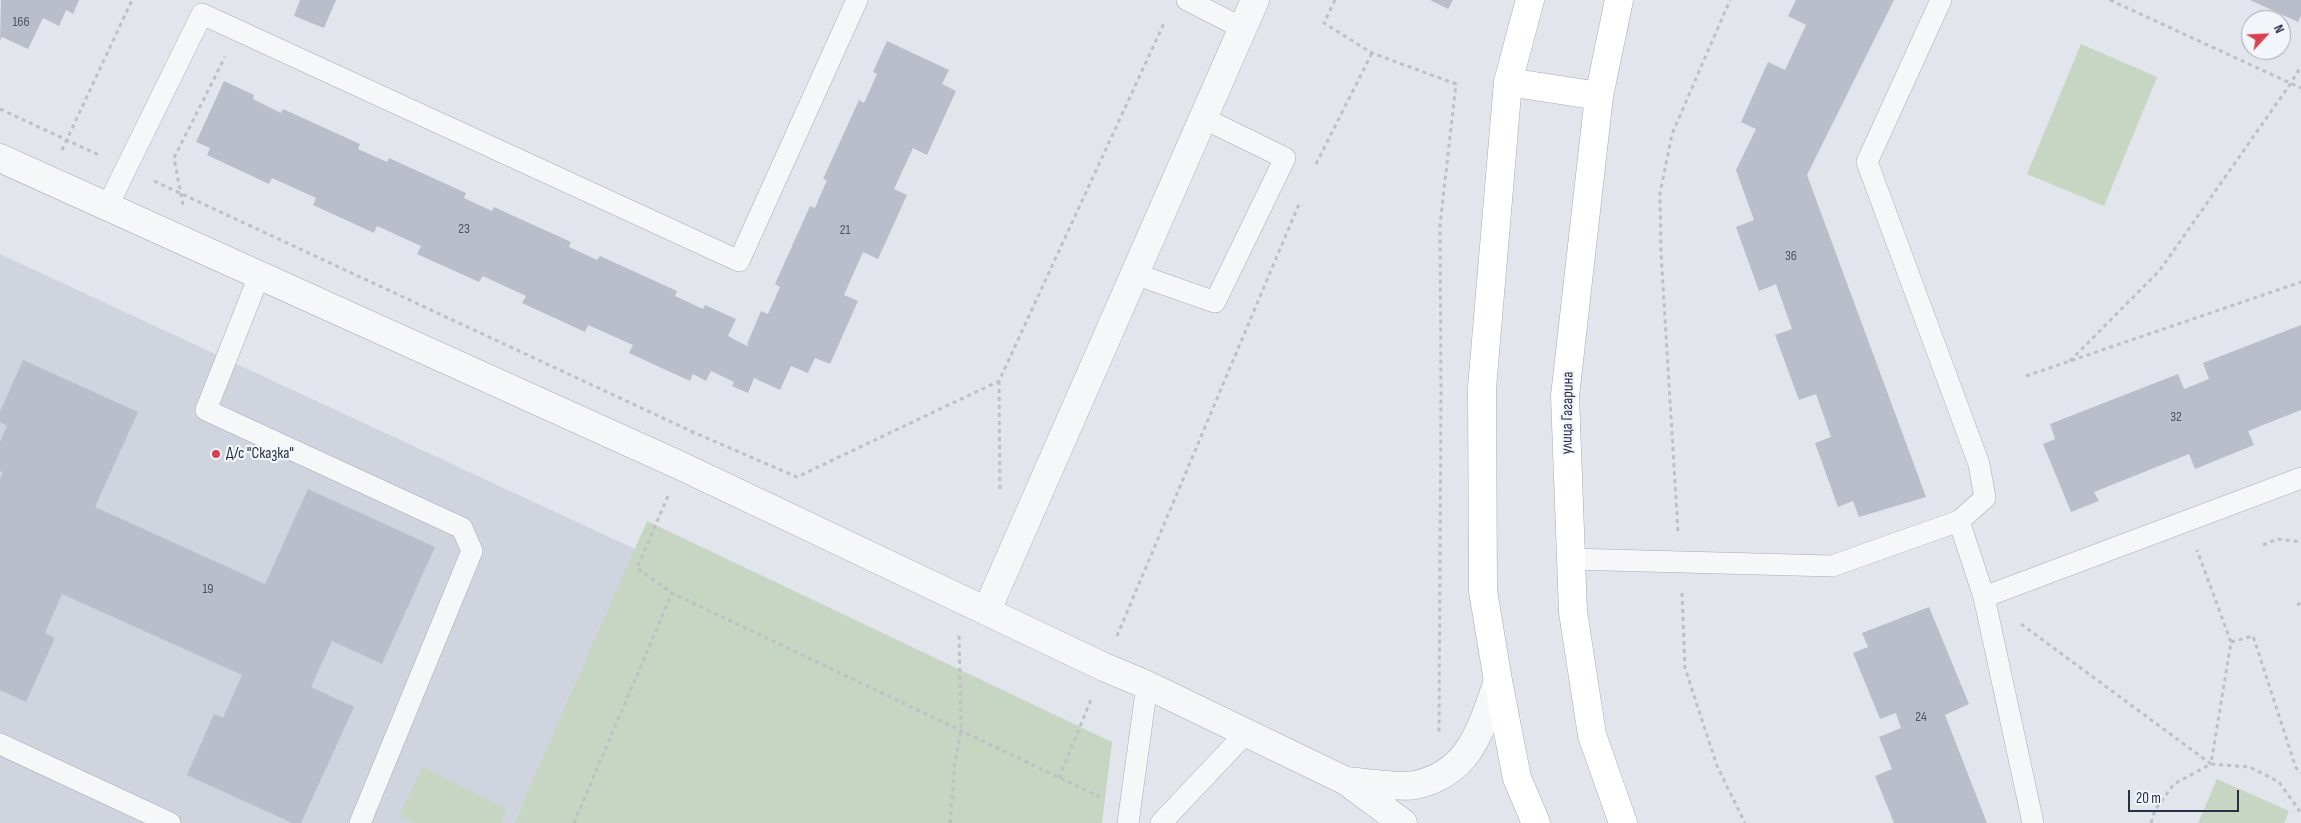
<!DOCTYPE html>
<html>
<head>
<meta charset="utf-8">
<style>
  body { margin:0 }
  #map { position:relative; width:2301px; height:823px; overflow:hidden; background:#e2e5ec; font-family:"Sofia Sans Condensed",sans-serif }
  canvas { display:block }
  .north { position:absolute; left:2241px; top:10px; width:50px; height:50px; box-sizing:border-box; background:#f2f5f9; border:1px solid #a2a7b1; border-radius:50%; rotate:65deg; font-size:14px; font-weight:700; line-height:20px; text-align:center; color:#293145 }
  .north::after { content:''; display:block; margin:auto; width:18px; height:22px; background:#d7414d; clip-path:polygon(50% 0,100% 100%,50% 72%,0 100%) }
  .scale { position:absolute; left:2128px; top:790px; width:111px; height:22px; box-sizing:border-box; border:2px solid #293145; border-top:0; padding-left:6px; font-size:15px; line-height:18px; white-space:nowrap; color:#293145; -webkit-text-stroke:4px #f2f5f9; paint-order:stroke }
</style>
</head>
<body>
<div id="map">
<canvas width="2301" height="823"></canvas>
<div class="north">N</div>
<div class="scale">20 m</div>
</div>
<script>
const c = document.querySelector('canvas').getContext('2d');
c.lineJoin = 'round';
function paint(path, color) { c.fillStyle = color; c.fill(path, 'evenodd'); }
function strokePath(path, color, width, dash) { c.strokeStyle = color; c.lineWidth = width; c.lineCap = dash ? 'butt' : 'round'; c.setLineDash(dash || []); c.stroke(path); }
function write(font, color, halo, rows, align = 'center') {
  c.font = font + ' "Sofia Sans Condensed",sans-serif'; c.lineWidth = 4.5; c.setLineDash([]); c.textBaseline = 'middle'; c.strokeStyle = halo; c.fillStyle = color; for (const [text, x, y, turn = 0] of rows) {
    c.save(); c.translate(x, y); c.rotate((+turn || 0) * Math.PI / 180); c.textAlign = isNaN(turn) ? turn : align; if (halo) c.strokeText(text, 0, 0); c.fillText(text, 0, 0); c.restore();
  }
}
paint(new Path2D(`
  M 0,254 L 637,550 L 514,823 L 0,823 Z`), '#d0d4de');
paint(new Path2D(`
  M 2081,44 L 2157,77 L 2104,206 L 2027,174 Z
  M 647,521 L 1112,742 L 1102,823 L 514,823 Z
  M 423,767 L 507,809 L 501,823 L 413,823 L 399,816 Z
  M 2217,779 L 2289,811 L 2284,823 L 2198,823 Z`), '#c6d6c3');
paint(new Path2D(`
  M 1,0 L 79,0 L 73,14 L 66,10 L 59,26 L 43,18 L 28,49 L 2,37 L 0,41 Z
  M 300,0 L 336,0 L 324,28 L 294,16 Z
  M 1430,0 L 1453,0 L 1448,9 Z
  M 1796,0 L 1894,0 L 1807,175 L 1926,497 L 1859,517 L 1853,501 L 1838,507 L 1815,443 L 1831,437 L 1816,394 L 1799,400 L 1775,335 L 1792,329 L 1776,284 L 1759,291 L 1736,227 L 1754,220 L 1736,170 L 1756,129 L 1741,122 L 1768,62 L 1785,70 L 1806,25 L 1788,16 Z
  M 2250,0 L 2301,0 L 2301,16 L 2298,22 Z
  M 887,41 L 949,70 L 942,84 L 956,91 L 927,155 L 913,148 L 894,189 L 907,195 L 878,259 L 863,252 L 844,295 L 858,301 L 830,364 L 815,358 L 808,373 L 791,366 L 780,390 L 754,378 L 748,393 L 732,386 L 734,382 L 711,371 L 706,381 L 693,374 L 690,381 L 629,353 L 633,345 L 588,325 L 585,332 L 522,303 L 526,296 L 483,276 L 479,282 L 417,254 L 421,246 L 377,226 L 374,233 L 313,205 L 316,198 L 272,178 L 269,184 L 207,155 L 210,148 L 196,142 L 224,81 L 254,95 L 253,99 L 281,113 L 283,109 L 360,144 L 358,149 L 387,162 L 389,158 L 466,193 L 464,198 L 492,211 L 494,207 L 571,242 L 569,247 L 597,260 L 600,256 L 677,291 L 675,296 L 703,309 L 705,305 L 736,319 L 728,336 L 749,347 L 747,344 L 761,311 L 768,314 L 780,287 L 775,284 L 810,206 L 815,208 L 827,180 L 823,179 L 859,100 L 864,103 L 877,74 L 873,72 Z
  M 2301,325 L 2301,410 L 2248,431 L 2254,445 L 2195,469 L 2189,454 L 2094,492 L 2099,501 L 2071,512 L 2043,444 L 2055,439 L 2050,424 L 2178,374 L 2184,389 L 2209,379 L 2203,363 Z
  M 23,360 L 138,412 L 95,507 L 265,584 L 308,489 L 435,547 L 382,664 L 332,641 L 311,687 L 354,707 L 301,823 L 292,823 L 187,775 L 214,714 L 223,718 L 242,675 L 62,594 L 45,633 L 55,638 L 26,702 L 0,690 L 0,479 L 3,472 L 0,471 L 0,442 L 7,426 L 0,422 L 0,412 Z
  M 1929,607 L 1969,704 L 1945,715 L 1987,823 L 1894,823 L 1875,776 L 1892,769 L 1879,737 L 1901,728 L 1896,713 L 1880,719 L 1853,653 L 1868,647 L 1862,633 Z`), '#b9beca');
const service = new Path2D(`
  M 1187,0 L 1242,28
  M 1941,0 L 1867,162 L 1979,464 L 1985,498 L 1959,521
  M 107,207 L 202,14 L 739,261 L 857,0
  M 1135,274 L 1215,302 L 1285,158 L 1203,118
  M 259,276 L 206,410 L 462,528 L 472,551 L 360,823
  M 1570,559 L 1832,566 L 1959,521 L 1984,597 L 2033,823
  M 1984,597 L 2301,478
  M 0,744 L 170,823
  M 1128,823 L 1147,685
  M 1161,823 L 1245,734`);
const minor = new Path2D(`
  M 0,158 L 679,465 L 1104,667 L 1147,685 L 1346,781 L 1403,823
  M 987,610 L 1255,0
  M 1346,781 C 1361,782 1401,788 1415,785 C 1471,773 1481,728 1498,681`);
const secondary = new Path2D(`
  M 1530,0 L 1508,82 L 1482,388 L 1483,591 L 1498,681 L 1517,778 L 1536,823
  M 1619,0 L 1599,96 L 1565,396 L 1573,612 L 1592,735 L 1623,823
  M 1508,82 L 1599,96`);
strokePath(service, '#a7abb7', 22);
strokePath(minor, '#a7abb7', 29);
strokePath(secondary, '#a7abb7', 29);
strokePath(new Path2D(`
  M 1335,0 L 1324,23 L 1372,53 L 1456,84 L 1440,225 L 1441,391 L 1439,733
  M 2110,0 L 2301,88
  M 0,109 L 99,155
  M 62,150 L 132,0
  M 1316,164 L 1372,53
  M 154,181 L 693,432
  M 183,205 L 174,158 L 225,57
  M 2070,361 L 2160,270 L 2291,83 L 2301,66
  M 2026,376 L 2301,282
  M 999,381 L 1000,493
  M 692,434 L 693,432 L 797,477 L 999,381 L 1165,21
  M 668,496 L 637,568 L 672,593 L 1100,797
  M 1678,531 L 1661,253 L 1660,193 L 1672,134 L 1730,0
  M 2263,545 L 2277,539 L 2301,542
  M 1682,593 L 1685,668 L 1717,766 L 1745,823
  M 2297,605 L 2301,603
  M 2021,624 L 2211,764 L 2231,642 L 2197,550
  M 1117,636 L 1299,204
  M 2231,642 L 2253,636 L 2296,768 L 2301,773
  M 1059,778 L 1092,697
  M 574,823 L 672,593
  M 950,823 L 955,761 L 961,730 L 959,634
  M 2151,823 L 2155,810 L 2174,784 L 2211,764 L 2250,767 L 2279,782 L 2301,813`), '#bdc0c7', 3, [4, 4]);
strokePath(service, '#f6f7f9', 21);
strokePath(minor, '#f6f7f9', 28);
strokePath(secondary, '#fff', 28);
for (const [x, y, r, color] of [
  [216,454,5,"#d7414d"]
]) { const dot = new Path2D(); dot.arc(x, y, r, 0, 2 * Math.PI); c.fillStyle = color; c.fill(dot); strokePath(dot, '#f2f5f9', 2); }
write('14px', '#4d5466', null, [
  ["166",21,22],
  ["23",464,229],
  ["21",845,230],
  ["36",1791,256],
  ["32",2176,417],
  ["19",208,589],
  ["24",1921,717]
]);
write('16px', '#293145', '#f2f5f9', [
  ["улица Гагарина",1568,413,-89]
]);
write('16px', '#293145', '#f2f5f9', [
  ["Д/с \"Сказка\"",226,454]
], 'left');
</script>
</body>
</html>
